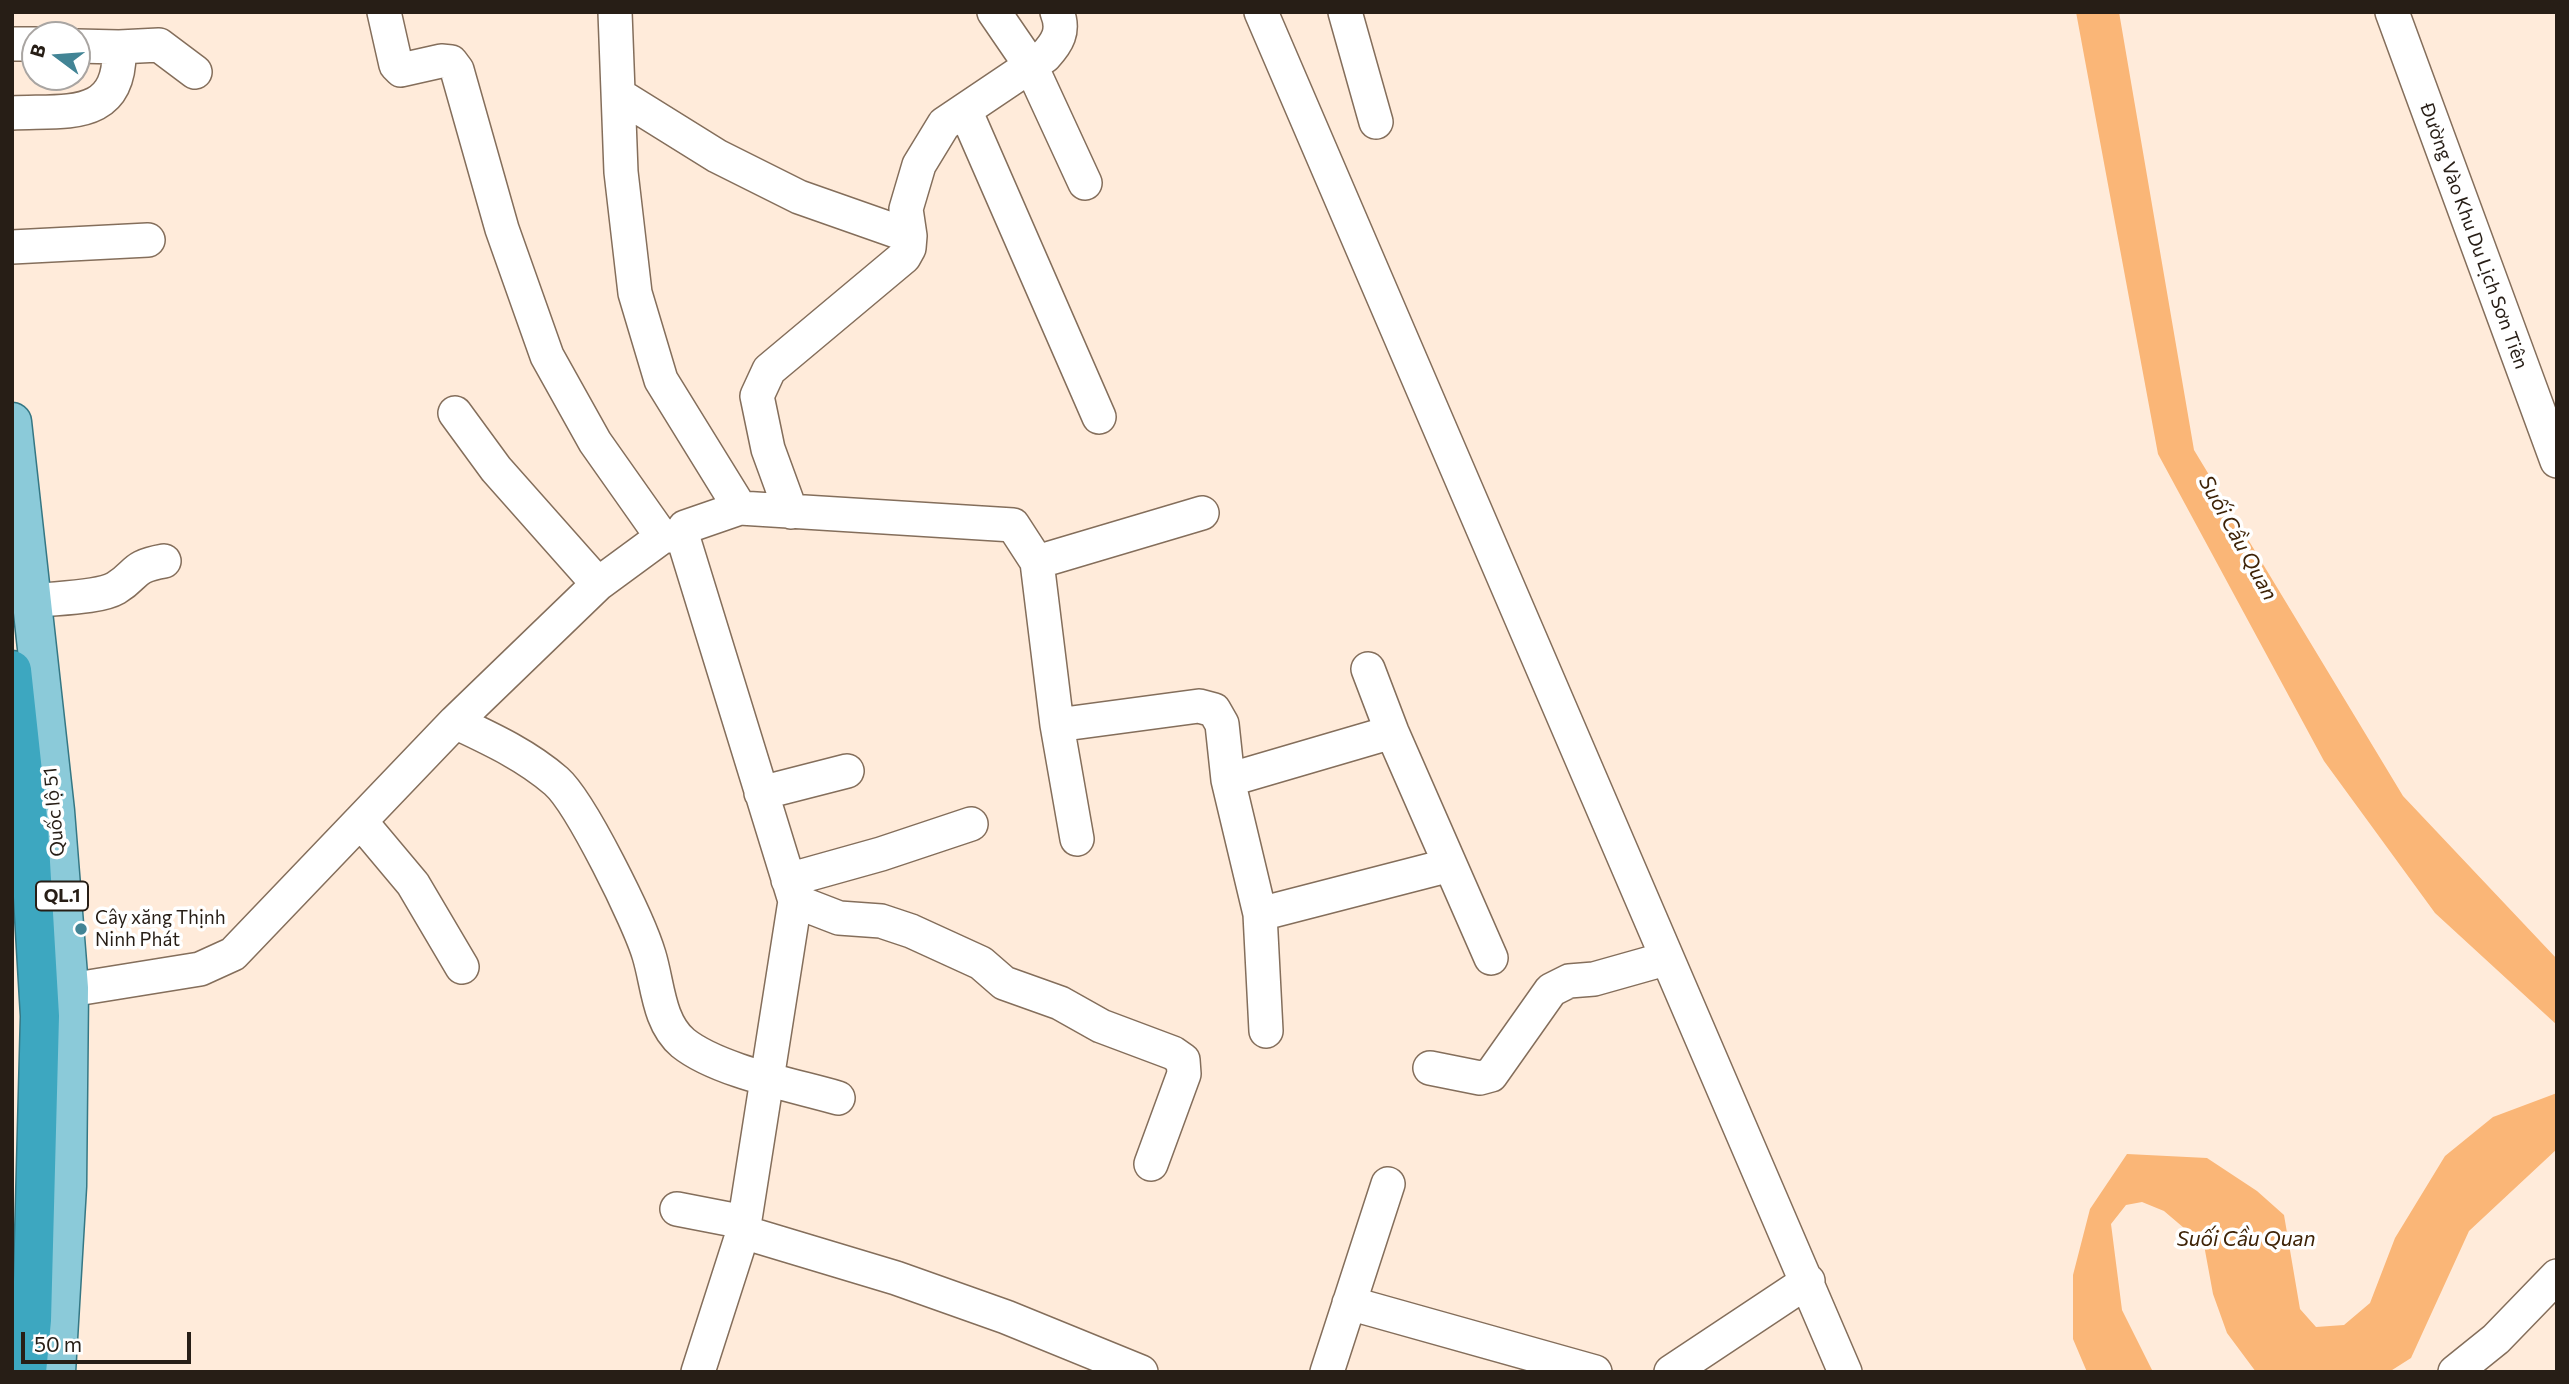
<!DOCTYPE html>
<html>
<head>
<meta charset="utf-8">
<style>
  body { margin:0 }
  #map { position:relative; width:2569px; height:1384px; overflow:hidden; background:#ffebda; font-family:Commissioner,sans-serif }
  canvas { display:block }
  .frame { position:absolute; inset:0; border:14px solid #271e16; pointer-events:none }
  .north { position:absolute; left:21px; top:21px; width:70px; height:70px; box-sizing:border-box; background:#fff; border:2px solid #a9a5a2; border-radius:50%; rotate:286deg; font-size:19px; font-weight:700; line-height:28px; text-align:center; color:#271e16 }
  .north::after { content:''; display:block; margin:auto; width:24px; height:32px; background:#428495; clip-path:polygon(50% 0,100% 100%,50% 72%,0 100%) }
  .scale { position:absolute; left:21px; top:1332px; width:170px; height:32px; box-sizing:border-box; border:4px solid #271e16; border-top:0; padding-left:9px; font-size:21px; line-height:24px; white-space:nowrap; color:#271e16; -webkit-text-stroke:5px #fff; paint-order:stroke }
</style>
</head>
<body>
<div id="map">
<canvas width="2569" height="1384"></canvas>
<div class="frame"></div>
<div class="north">B</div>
<div class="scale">50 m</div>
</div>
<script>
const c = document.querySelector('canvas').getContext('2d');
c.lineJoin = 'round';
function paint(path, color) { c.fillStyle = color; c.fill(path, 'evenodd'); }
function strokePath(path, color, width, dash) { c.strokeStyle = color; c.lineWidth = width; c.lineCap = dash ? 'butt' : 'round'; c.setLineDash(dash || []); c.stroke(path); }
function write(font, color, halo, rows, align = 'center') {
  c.font = font + ' Commissioner,sans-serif'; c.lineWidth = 7; c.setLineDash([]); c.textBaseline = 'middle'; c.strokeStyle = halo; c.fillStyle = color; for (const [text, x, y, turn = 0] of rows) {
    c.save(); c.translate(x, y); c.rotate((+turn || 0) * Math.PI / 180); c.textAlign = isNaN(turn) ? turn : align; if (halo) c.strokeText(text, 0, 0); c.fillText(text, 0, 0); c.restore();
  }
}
paint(new Path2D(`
  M 2076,12 L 2119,12 L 2194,450 L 2403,796 L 2557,959 L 2557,1025 L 2435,913 L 2324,761 L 2158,454 Z
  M 2557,1093 L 2557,1149 L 2469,1231 L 2411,1358 L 2389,1372 L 2256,1372 L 2227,1333 L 2213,1294 L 2204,1245 L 2164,1211 L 2142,1202 L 2126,1205 L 2111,1224 L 2122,1310 L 2153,1372 L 2087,1372 L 2073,1339 L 2073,1275 L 2090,1209 L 2127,1154 L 2207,1158 L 2257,1191 L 2284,1215 L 2300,1309 L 2316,1327 L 2344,1325 L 2370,1303 L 2395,1238 L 2445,1156 L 2493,1117 Z`), '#fab677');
const minor = new Path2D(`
  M 384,12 L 396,65 L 401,70 L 441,61 L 451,62 L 457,70 L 502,229 L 547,356 L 595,442 L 662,537
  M 615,12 L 621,172 L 635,293 L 661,380 L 740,508
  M 994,12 L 1031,66 L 1085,183
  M 1261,12 L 1845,1372
  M 1345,12 L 1376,122
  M 2392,12 L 2557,461
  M 12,44 L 35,44
  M 77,46 L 119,47
  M 619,95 L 717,156 L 799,197 L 910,236
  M 965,110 L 1099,417
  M 12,113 C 67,110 122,122 119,47 L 159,45 L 195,72
  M 12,247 L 148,240
  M 455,413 L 496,469 L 598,584
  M 791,512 L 768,449 L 757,396 L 769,370 L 904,257 L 909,248 L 910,236 L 906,209 L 919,165 L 944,124 L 1045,56 C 1057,43 1065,31 1057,12
  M 1037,562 L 1202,513
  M 33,601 C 55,598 99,598 116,588 C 139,574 130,567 164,561
  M 1368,669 L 1392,732 L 1491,958
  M 455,722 C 491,739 526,755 556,781 C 581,803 639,921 649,955 C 658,984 658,1022 683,1043 C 718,1071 793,1085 838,1098
  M 1057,725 L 1199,706 L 1214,710 L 1222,724 L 1228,780 L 1260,914 L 1266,1031
  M 1228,780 L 1392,732
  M 761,793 L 847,771
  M 361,822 L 413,884 L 462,967
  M 788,880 L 881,854 L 971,824
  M 795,901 L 839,918 L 881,921 L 911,931 L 981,963 L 1004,983 L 1060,1003 L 1101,1026 L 1173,1053 L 1183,1060 L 1184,1074 L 1151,1164
  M 1260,914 L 1450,865
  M 45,994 L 200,969 L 233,954 L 455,722 L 598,584 L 662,537 L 682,534
  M 1430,1068 L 1480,1078 L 1491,1075 L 1551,990 L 1569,981 L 1594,979 L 1665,959
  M 677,1209 L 744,1222
  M 743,1232 L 896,1278 L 1006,1317 L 1141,1372
  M 1349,1303 L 1595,1372
  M 698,1372 L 743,1232 L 795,901 L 682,534 L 685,527 L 740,508 L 1013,525 L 1037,562 L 1057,725 L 1077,839
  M 1327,1372 L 1388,1184
  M 1671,1372 L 1808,1281
  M 2455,1372 L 2496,1339 L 2557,1276`);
const major = new Path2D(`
  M 12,422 L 55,811 L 69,988 L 67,1186 L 56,1372`);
const highway = new Path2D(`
  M 12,670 L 29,828 L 40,1016 L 32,1320 L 27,1372`);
strokePath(minor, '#846e5b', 36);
strokePath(major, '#357784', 41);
strokePath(highway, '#357784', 41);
strokePath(minor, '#fff', 33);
strokePath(major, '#8bcad9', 38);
strokePath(highway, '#3da7c0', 38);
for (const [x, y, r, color] of [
  [81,929,7,"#428495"]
]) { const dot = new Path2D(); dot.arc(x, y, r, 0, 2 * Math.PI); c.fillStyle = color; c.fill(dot); strokePath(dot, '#fff', 2.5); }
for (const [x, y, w] of [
  [62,896,52]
]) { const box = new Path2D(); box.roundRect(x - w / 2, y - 14.5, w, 29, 5); c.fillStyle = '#fff'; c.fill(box); strokePath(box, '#271e16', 2); }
write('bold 18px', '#271e16', null, [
  ["QL.1",62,896]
]);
write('19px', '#271e16', '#fff', [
  ["Đường Vào Khu Du Lịch Sơn Tiên",2474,236,70],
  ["Quốc lộ 51",54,812,-95]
]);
write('19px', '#271e16', '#fff', [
  ["Cây xăng Thịnh",95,918],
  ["Ninh Phát",95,940]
], 'left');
write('italic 21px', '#3e2307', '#fff', [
  ["Suối Cầu Quan",2238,538,61],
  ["Suối Cầu Quan",2246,1239]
]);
</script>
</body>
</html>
